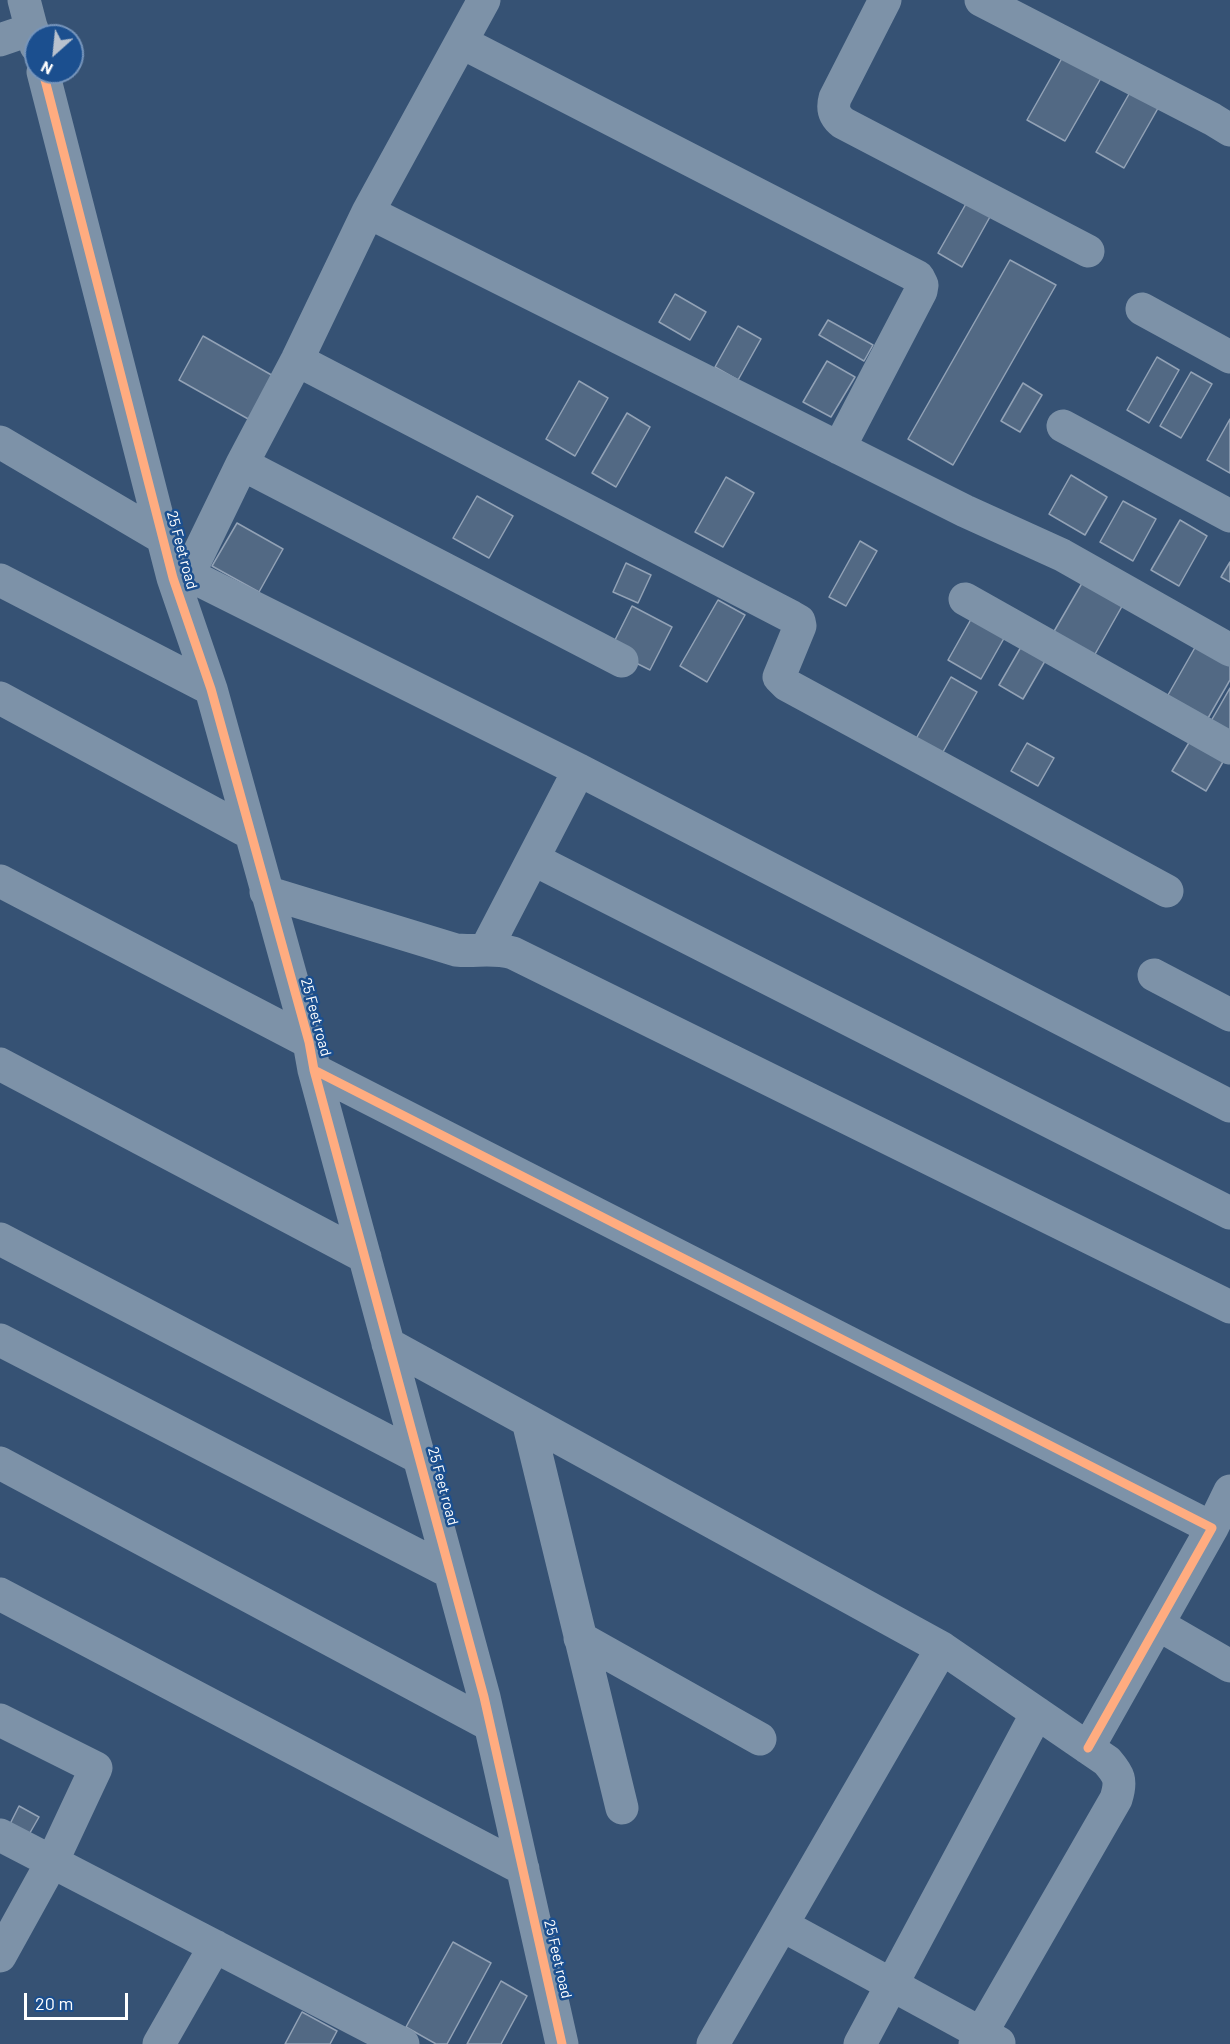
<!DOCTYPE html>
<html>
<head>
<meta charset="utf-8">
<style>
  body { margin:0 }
  #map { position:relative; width:1230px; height:2044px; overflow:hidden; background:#365274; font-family:Barlow,sans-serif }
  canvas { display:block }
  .north { position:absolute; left:24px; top:24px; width:60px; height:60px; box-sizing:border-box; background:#1b4f8f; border:2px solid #7695bc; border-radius:50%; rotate:207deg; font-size:16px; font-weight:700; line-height:24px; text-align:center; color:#fff }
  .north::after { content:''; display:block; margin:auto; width:21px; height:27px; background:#b9c2ce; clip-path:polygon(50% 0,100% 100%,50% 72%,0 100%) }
  .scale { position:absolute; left:24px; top:1993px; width:104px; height:27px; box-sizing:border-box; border:3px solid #fff; border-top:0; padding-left:8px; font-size:18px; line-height:21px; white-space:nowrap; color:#fff; -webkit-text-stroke:4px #1b4f8f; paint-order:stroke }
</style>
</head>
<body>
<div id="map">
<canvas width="1230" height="2044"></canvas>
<div class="north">N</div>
<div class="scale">20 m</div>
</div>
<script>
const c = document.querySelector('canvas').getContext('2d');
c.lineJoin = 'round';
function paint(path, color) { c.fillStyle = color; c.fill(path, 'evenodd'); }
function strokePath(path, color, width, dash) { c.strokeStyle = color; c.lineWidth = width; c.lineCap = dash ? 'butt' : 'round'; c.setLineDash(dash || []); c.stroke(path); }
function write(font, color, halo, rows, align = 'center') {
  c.font = font + ' Barlow,sans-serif'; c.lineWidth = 5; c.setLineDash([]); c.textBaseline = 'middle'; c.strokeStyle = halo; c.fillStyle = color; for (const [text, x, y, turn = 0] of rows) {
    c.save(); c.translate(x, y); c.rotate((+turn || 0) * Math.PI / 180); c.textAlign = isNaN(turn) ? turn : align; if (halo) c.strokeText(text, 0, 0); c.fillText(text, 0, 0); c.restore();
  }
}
const building = new Path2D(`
  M 1066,51 L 1104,73 L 1065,141 L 1027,120 Z
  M 1133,87 L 1161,103 L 1124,168 L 1096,152 Z
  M 967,202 L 991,215 L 962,267 L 938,253 Z
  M 1010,260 L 1056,285 L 953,465 L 908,439 Z
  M 675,294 L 706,312 L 690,340 L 659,322 Z
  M 828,320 L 873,345 L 864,361 L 819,335 Z
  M 738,326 L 761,339 L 738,380 L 715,367 Z
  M 203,336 L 275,377 L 250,420 L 179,380 Z
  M 1157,357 L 1179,370 L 1149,423 L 1127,410 Z
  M 827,361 L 855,377 L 831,417 L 803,402 Z
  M 1191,372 L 1212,384 L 1181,438 L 1160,426 Z
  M 579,381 L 608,398 L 575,456 L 546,439 Z
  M 1023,383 L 1042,395 L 1020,432 L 1001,421 Z
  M 627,413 L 650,427 L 616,487 L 592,473 Z
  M 1230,419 L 1230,473 L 1207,460 Z
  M 1071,475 L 1107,497 L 1085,535 L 1049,514 Z
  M 726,477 L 754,493 L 723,547 L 695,532 Z
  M 477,496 L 513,516 L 489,558 L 453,538 Z
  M 1123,501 L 1156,519 L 1133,561 L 1100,542 Z
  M 1180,520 L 1207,536 L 1179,586 L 1151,570 Z
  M 237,523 L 283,549 L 259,592 L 212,566 Z
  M 860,541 L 877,551 L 846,606 L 829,597 Z
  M 1230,562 L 1230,582 L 1221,577 Z
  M 626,563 L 651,575 L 638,603 L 613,592 Z
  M 1085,578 L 1125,601 L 1090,663 L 1049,640 Z
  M 718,600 L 745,615 L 707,682 L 680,666 Z
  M 632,606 L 672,627 L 650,670 L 610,650 Z
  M 974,614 L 1007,633 L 981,679 L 948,660 Z
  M 1025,640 L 1049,654 L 1023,699 L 999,685 Z
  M 1197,644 L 1230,662 L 1230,680 L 1204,725 L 1164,702 Z
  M 951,677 L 977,692 L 939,759 L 913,744 Z
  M 1230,688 L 1230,741 L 1207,728 Z
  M 1193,736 L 1227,755 L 1206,791 L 1172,771 Z
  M 1027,743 L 1054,758 L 1038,786 L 1011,771 Z
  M 19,1806 L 39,1817 L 27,1838 L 8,1828 Z
  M 453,1942 L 491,1963 L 447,2044 L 436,2044 L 406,2027 Z
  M 501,1981 L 527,1996 L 501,2044 L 467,2044 Z
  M 302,2012 L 337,2031 L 330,2044 L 285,2044 Z`);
paint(building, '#526984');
strokePath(building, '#92a2b6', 1.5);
strokePath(new Path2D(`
  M 24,0 L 36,46
  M 885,0 L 835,98 C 832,109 834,116 843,123 L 1088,251
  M 981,0 L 1212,119 L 1230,130
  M 0,40 L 32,29
  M 461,42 L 918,277 L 922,285 L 921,291 L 839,448
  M 43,72 L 173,578 L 211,689 L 309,1042 L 314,1070 L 484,1697 L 562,2044
  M 368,212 L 965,511 L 1062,555 L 1230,650
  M 1142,309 L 1230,357
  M 297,360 L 792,617 L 799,621 L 800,626 L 779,677 L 787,685 L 1167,891
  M 1063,426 L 1230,516
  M 0,442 L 163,538
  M 242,464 L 622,661
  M 189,575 L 579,770 L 1230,1106
  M 0,580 L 211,689
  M 179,594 L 242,464 L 297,360 L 368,212 L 484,0
  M 965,599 L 1230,748
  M 0,698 L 250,833
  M 533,859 L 1230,1213
  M 0,881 L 309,1042
  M 266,892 L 456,950 C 476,952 493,947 513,953 L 1230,1307
  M 486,949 L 579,770
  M 1154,975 L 1230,1015
  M 0,1064 L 365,1257
  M 314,1070 L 1212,1528 L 1088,1748
  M 0,1239 L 420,1458
  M 0,1340 L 450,1572
  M 388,1344 L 942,1648 L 713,2044
  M 528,1421 L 622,1808
  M 0,1463 L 490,1725
  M 1212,1528 L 1230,1491
  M 0,1594 L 523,1869
  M 1159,1625 L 1230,1666
  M 580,1638 L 760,1739
  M 942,1648 L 1107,1761 C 1119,1775 1122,1780 1116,1799 L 975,2044
  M 0,1720 L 96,1768 L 52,1862 L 0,1956
  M 0,1835 L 403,2044
  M 782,1925 L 999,2043
  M 159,2044 L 215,1946
  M 860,2044 L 1037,1713`), '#7d92a8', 33);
strokePath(new Path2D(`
  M 43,72 L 173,578 L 211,689 L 309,1042 L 314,1070 L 484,1697 L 562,2044
  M 314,1070 L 1212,1528 L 1088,1748`), '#ffac80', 9);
write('15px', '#fff', '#1b4f8f', [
  ["25 Feet road",182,550,75],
  ["25 Feet road",316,1017,75],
  ["25 Feet road",443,1486,75],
  ["25 Feet road",558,1959,77]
]);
</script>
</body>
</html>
